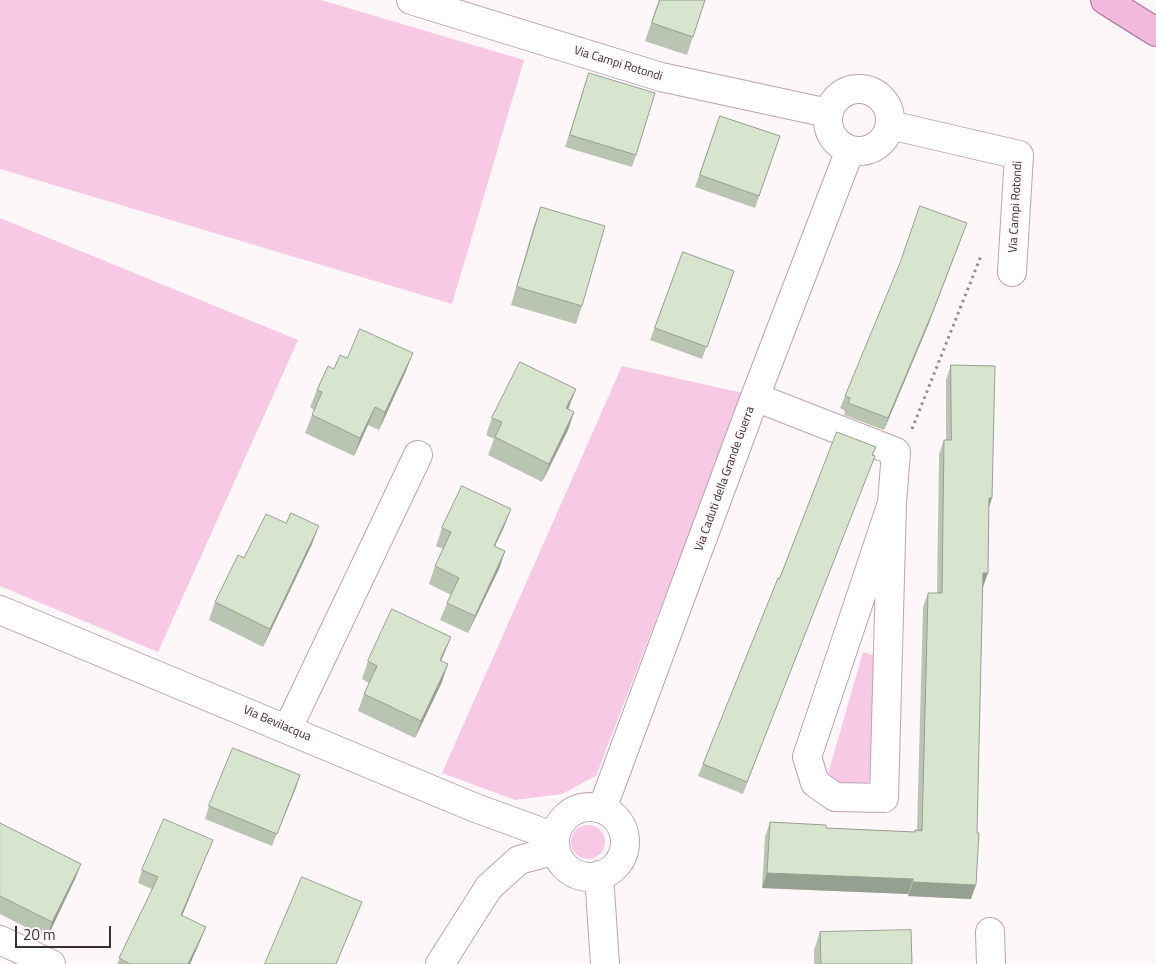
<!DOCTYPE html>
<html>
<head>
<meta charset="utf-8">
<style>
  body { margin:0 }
  #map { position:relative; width:1156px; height:964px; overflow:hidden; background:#fdf7fa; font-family:"Titillium Web",sans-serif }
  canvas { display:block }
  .scale { position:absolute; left:15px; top:926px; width:96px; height:22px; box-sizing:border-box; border:2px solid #382e33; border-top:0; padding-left:6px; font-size:15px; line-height:18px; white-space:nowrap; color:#382e33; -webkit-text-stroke:4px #fdf7fa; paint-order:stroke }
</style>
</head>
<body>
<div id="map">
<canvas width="1156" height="964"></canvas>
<div class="scale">20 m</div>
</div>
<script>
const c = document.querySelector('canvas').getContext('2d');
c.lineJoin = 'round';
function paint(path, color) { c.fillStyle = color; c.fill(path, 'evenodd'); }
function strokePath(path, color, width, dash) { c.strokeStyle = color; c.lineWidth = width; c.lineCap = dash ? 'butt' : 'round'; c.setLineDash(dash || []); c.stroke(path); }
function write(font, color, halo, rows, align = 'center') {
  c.font = font + ' "Titillium Web",sans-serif'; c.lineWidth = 4; c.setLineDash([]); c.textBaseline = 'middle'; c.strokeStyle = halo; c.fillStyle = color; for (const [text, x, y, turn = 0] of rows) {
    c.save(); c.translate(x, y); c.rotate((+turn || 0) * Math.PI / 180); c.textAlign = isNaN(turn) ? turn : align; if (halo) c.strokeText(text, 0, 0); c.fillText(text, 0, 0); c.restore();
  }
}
paint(new Path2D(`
  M 0,0 L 321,0 L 524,60 L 452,304 L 0,169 Z
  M 0,218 L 298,340 L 158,652 L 0,586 Z
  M 622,366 L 743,393 L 596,776 L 562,794 L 515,800 L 442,773 Z
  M 863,652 L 879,657 L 873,777 L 864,786 L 834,784 L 828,774 Z
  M571 842a17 17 0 1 1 34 0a17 17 0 1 1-34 0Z`), '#f8c9e4');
const minor = new Path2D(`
  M 411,0 L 661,77 L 828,113
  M828 120a31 31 0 1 1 62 0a31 31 0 1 1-62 0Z
  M 890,125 L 1019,155 L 1012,272
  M 755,397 L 896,452 L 892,503 L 807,757 L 815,783 L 835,797 L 884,798 L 892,503
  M 0,610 L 473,807 L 555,837
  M 288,728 L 418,455
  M555 842a35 35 0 1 1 70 0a35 35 0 1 1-70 0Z
  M 602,809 L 755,397 L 850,150
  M 599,875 L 605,964
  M 990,932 L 991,964
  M 0,940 L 51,964
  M 440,964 L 489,887 L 519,860 L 556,850`);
const major = new Path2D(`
  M 1105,0 L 1156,32`);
strokePath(minor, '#bca3b1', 30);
strokePath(major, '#ac6a93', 30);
strokePath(new Path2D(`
  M 912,429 L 981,256`), '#948c90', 3, [2.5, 4]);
strokePath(minor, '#fff', 28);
strokePath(major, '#f3b9dd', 28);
paint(new Path2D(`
  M 659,0 L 705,0 L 687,55 L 645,41 Z
  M 589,73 L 636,155 L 632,167 L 565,147 Z
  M 720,116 L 780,136 L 755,208 L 695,187 Z
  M 541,207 L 582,306 L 576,324 L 511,305 L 534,225 Z
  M 683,252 L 734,271 L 702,359 L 650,340 Z
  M 929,323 L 884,430 L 844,415 L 845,411 L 840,408 L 845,396 Z
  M 347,358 L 406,371 L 379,430 L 368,425 L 354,456 L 305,433 L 314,410 L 310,407 L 317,390 L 334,369 Z
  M 951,365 L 992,498 L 989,507 L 988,573 L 983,586 L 971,899 L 908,896 L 908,894 L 762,888 L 765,837 L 770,822 L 826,828 L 915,832 L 915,830 L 917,830 L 923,607 L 928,593 L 937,593 L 939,454 L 944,440 L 946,440 L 946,380 Z
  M 569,407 L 568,409 L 574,412 L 568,430 L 542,482 L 488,455 L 494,439 L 486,435 L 492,418 Z
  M 876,447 L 743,794 L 698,776 L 779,579 Z
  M 504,527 L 495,546 L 505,551 L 499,569 L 468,633 L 440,620 L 447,603 L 451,595 L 429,584 L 435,566 L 443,549 L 436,546 L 442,528 Z
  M 312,544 L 263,647 L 209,620 L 215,602 L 244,558 Z
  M 451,637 L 441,661 L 442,682 L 415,738 L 358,711 L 364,694 L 369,683 L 362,679 L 368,661 Z
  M 300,775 L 272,846 L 205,819 L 209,806 Z
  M 0,823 L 81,864 L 75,879 L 47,938 L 0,914 Z
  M 213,840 L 182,916 L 206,927 L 201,939 L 190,964 L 117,964 L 152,889 L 138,883 L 142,870 Z
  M 820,932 L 912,964 L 814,964 L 814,950 Z`), '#b9c5b2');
paint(new Path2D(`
  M 967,223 L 929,323 L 884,430 L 888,418 Z
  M 413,353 L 406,371 L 379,430 L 385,412 Z
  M 576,389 L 569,407 L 560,426 L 566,408 Z
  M 375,407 L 368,425 L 354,456 L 360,438 Z
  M 574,412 L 568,430 L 542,482 L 549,464 Z
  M 989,498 L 992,498 L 987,513 Z
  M 511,509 L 504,527 L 487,563 L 494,546 Z
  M 319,526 L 312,544 L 263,647 L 270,629 Z
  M 505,551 L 499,569 L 468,633 L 475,616 Z
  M 983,573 L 988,573 L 983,587 Z
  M 451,637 L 444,654 L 433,678 L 440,660 Z
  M 448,664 L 442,682 L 415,738 L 421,721 Z
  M 300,775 L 296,788 L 272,846 L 277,834 Z
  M 213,840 L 208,852 L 177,928 L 181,915 Z
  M 81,864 L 75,879 L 47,938 L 52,922 Z
  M 767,873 L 913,879 L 908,894 L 762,888 Z
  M 913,882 L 976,885 L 971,899 L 908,896 Z
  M 206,927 L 201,939 L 190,964 L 188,964 Z`), '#96a091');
const building = new Path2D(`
  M 660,0 L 705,0 L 693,37 L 652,23 Z
  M 589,73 L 655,93 L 636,155 L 570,135 Z
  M 720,116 L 780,136 L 759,196 L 700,175 Z
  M 920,206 L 967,223 L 933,311 L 888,418 L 848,403 L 850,398 L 845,396 L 900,263 Z
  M 541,207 L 605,226 L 582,306 L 517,287 Z
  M 683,252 L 734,271 L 707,347 L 655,328 Z
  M 360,329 L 413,353 L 385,412 L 375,407 L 360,438 L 312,415 L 322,392 L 317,390 L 328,366 L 334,369 L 340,355 L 347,358 Z
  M 520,362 L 576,389 L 566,408 L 574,412 L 549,464 L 495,437 L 502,422 L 492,418 Z
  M 951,365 L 995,366 L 992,498 L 989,498 L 988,573 L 983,573 L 977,833 L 979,833 L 976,885 L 913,882 L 913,879 L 767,873 L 770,822 L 826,825 L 826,828 L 915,832 L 915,830 L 922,831 L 928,593 L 942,593 L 944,440 L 951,440 Z
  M 837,432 L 876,447 L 872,455 L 875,456 L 747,782 L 703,764 L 778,578 L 779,579 Z
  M 462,486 L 511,509 L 494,546 L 505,551 L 475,616 L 447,603 L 459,578 L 435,566 L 451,532 L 442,528 Z
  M 291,513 L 319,526 L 270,629 L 215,602 L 238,555 L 244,558 L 266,514 L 286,523 Z
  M 392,609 L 451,637 L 440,660 L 448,664 L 421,721 L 364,694 L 377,666 L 368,661 Z
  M 233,748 L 300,775 L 277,834 L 209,806 Z
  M 164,819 L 213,840 L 181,915 L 206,927 L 188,964 L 130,964 L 119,958 L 158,877 L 142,870 Z
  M 0,823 L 81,864 L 52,922 L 0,896 Z
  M 302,877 L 362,902 L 336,964 L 265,964 Z
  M 911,930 L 912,964 L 821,964 L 820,932 Z`);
paint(building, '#d7e5cf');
strokePath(building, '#96a091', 1);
write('12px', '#382e33', '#fdf7fa', [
  ["Via Campi Rotondi",618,64,17],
  ["Via Campi Rotondi",1016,207,-87],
  ["Via Caduti della Grande Guerra",725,479,-70],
  ["Via Bevilacqua",277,724,23]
]);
</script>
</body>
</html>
